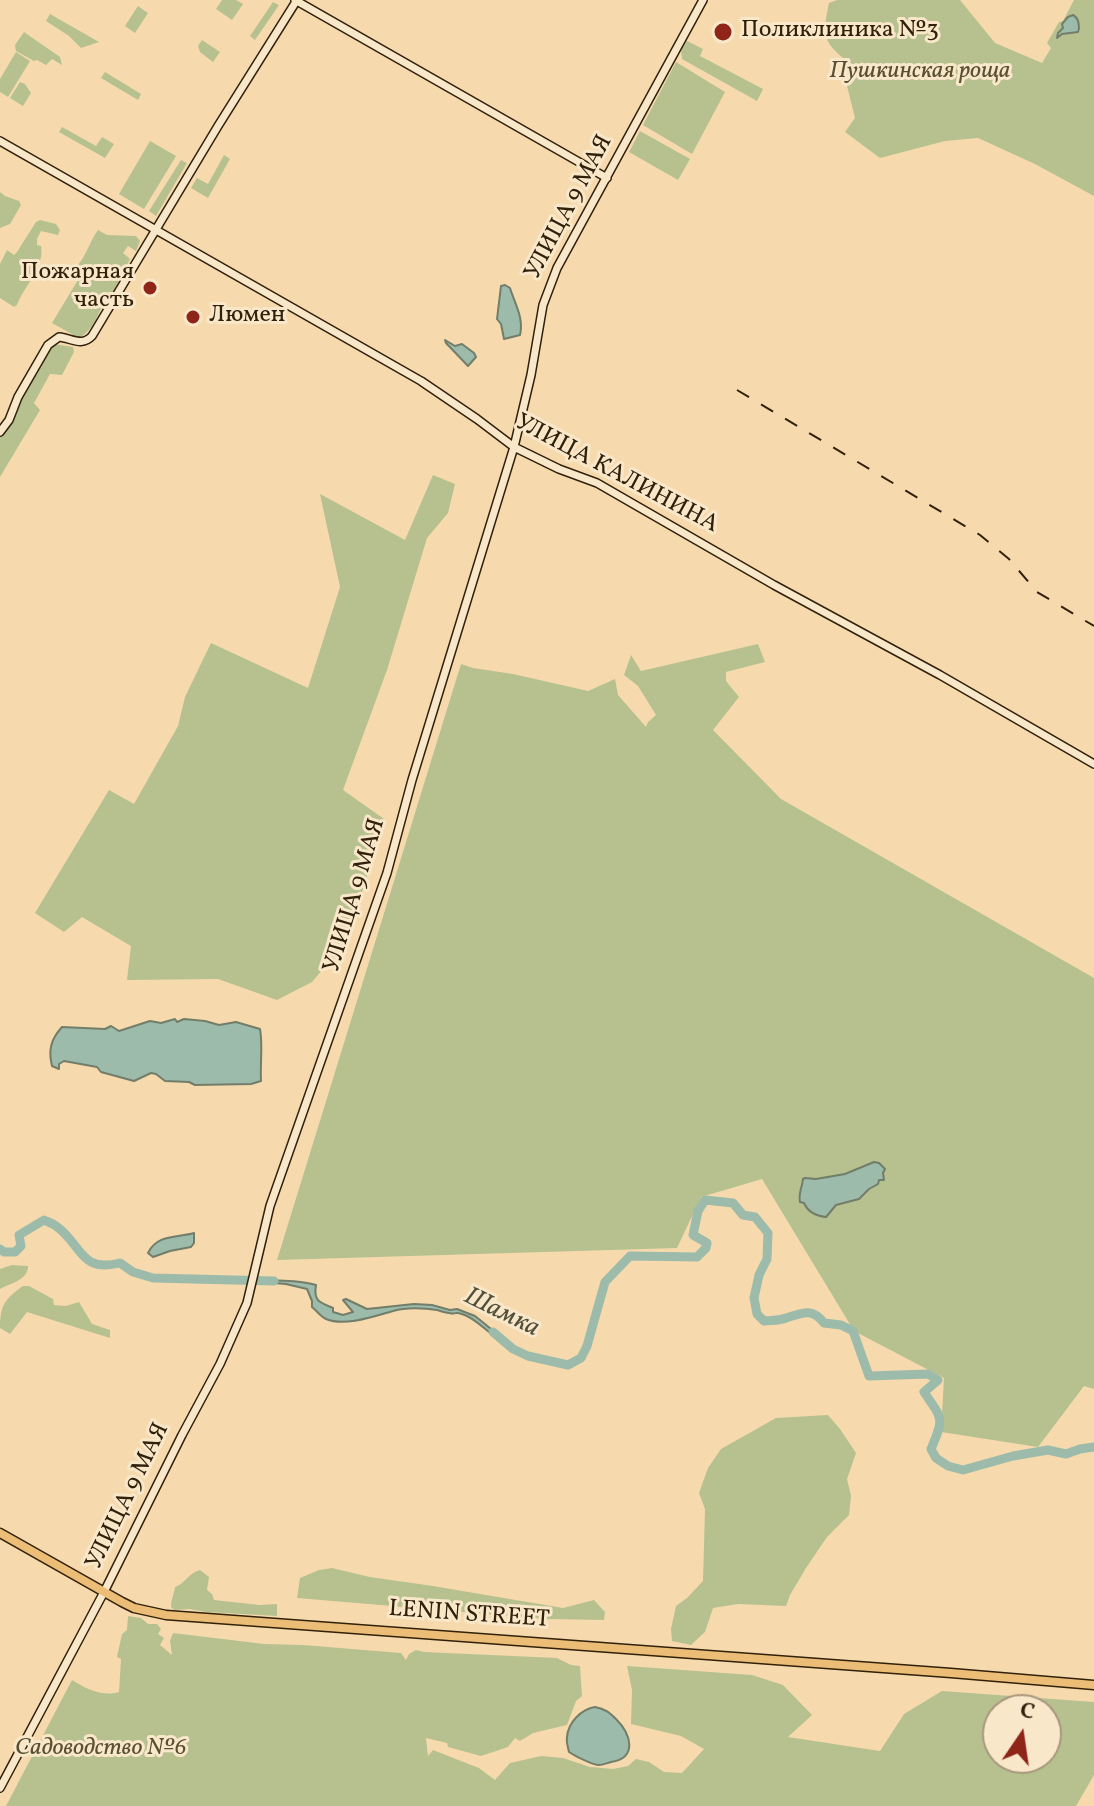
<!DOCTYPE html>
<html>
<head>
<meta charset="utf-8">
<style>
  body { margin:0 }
  #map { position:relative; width:1094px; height:1806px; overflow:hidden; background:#f6daad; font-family:Vollkorn,serif }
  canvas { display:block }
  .north { position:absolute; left:982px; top:1694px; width:80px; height:80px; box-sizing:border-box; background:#f9e7ca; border:2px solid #a9977d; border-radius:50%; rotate:13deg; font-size:22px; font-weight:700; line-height:32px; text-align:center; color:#31200a }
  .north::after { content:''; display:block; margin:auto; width:28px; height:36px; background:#8f2418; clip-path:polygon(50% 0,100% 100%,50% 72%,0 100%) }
</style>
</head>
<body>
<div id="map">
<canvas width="1094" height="1806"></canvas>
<div class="north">С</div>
</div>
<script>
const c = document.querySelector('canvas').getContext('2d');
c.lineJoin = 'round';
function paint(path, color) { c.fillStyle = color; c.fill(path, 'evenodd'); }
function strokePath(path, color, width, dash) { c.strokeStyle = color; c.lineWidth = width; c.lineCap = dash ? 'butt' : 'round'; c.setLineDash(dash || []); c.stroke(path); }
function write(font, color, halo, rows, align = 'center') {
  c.font = font + ' Vollkorn,serif'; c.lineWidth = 6; c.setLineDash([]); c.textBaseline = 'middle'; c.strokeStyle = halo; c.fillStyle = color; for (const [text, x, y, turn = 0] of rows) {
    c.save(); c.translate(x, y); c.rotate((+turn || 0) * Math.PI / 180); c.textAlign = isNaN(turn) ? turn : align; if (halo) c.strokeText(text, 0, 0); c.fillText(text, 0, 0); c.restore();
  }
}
paint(new Path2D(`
  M 222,0 L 236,0 L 243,4 L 232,20 L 216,9 Z
  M 837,0 L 960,0 L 995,43 L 1042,63 L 1051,48 L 1047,43 L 1059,22 L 1063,21 L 1074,0 L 1094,0 L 1094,196 L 1035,164 L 978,138 L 945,141 L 880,158 L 845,132 L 855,118 L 846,82 L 849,63 C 822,41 822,36 829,3 Z
  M 273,2 L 279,5 L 255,40 L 250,36 Z
  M 138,6 L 148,13 L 135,33 L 125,26 Z
  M 50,14 L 99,42 L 81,48 L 69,36 L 46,21 Z
  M 24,32 L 60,57 L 62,65 L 52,59 L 46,65 L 37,60 L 34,61 L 16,51 L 15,45 Z
  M 202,40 L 220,52 L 213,62 L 200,52 L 198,46 Z
  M 687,41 L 703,49 L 700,56 L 763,89 L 757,101 L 682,59 L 681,50 Z
  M 16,52 L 30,61 L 8,97 L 0,92 L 0,79 Z
  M 676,62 L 725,92 L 692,154 L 643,125 Z
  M 105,72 L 141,94 L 138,100 L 101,78 Z
  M 20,82 L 25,84 L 31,93 L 23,106 L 10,98 Z
  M 62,127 L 96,146 L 102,137 L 114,144 L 105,158 L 59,132 Z
  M 640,131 L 690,159 L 678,180 L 629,152 Z
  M 150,141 L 176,156 L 144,209 L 119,194 Z
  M 224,155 L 230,159 L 208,198 L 191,188 L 197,178 L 208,184 Z
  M 181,160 L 187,163 L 156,216 L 149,211 Z
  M 0,192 L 5,196 L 19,201 L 21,205 L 10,224 L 0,228 Z
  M 40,220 L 56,224 L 60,230 L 58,235 L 41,231 L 37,239 L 37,245 L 41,246 C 45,267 24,286 17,305 L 14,307 L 0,298 L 0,264 L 7,250 L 14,255 L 17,252 L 36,222 Z
  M 98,230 L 107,235 L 136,236 L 140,241 L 136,251 L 128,246 L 123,253 L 130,259 C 123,272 117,286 109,298 C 105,303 104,303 101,308 C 96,320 90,332 79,338 L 52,323 L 81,275 L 78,265 C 87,254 90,241 98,230 Z
  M 54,344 L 73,347 L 74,352 L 62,375 L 50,374 L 34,403 L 40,410 L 0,477 L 0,435 L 36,370 L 42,367 L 40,364 L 50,346 Z
  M 433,475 L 455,484 L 448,513 L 427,538 L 387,670 L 343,790 L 384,819 L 348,939 L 312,982 L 277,1000 L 218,979 L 127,980 L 131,946 L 82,917 L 64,932 L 35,913 L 109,790 L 134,804 L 178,726 L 185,697 L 211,643 L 308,688 L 340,587 L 320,494 L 405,540 Z
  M 758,644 L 765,662 L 726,672 L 726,681 L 739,697 L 713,730 L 781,799 L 1094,978 L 1094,1389 L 1084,1386 L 1038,1447 L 941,1432 L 944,1378 L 854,1331 L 762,1179 L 701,1197 L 677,1248 L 277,1260 L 461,664 L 473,668 L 513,674 L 588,691 L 615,679 L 618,695 L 646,727 L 648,722 L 656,715 L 638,686 L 624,675 L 631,655 L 641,671 Z
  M 12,1265 L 28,1266 C 28,1280 11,1283 0,1289 L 0,1269 Z
  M 23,1286 L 29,1286 L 53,1299 L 54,1305 L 66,1306 L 79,1302 L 92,1324 L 110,1330 L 110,1338 L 27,1312 L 10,1334 L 0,1328 C 0,1305 5,1299 23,1286 Z
  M 828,1415 L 840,1429 L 856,1453 L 847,1479 L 851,1496 L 849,1515 L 827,1537 L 806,1568 L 790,1595 L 786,1606 L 738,1604 L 713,1608 L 705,1632 L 691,1645 L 672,1641 L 671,1629 L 676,1606 L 687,1598 L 703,1581 L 705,1509 L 699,1493 L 708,1468 L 721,1449 L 776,1418 Z
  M 332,1568 L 370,1577 L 433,1586 L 563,1608 L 594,1600 L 605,1612 L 604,1620 L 547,1619 L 297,1598 L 300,1578 L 319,1570 Z
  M 200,1570 L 209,1577 L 207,1590 L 212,1594 L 214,1600 L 260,1605 L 277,1604 L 277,1616 L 206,1612 L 190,1609 L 174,1610 L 171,1607 C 171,1600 174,1594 175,1587 C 185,1584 188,1573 200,1570 Z
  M 128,1616 L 141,1618 L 148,1624 L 157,1624 L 161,1629 L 158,1634 L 164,1638 L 160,1645 L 172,1655 L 170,1641 L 173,1633 L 264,1644 L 303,1645 L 401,1653 L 406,1660 L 409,1654 L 416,1650 L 424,1652 L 557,1658 L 571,1665 L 580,1666 L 582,1696 L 576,1701 L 567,1725 L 533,1733 L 520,1741 L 515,1738 L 508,1747 L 481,1756 L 448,1747 L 447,1743 L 426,1738 L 428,1756 L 433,1750 L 479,1768 L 495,1780 L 510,1763 L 541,1756 L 563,1758 L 590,1767 L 613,1769 L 628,1766 L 636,1759 L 649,1762 L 664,1772 L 682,1773 L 704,1749 L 681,1736 L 631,1724 L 632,1690 L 627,1666 L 752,1675 L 783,1685 L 812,1715 L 788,1737 L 880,1751 L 904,1714 L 942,1691 L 1094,1702 L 1094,1775 L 1076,1806 L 6,1806 L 72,1680 C 86,1689 103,1697 119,1692 L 121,1659 L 117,1657 L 122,1634 L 127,1630 ZM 998,1710 L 1046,1710 L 1046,1758 L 998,1758 Z`), '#b6c18f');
const water = new Path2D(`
  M 1073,15 C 1079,18 1080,27 1078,32 L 1062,34 L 1057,38 L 1058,33 L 1063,28 L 1062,24 L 1068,17 Z
  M 505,285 L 510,288 C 515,304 524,318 520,335 L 504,339 L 501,324 L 497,319 L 501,286 Z
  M 445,340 L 455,346 L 462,344 L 474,353 L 476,357 L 468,366 L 446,343 Z
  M 175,1019 L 177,1022 L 184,1019 L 205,1021 L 219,1025 L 236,1022 L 260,1029 C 263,1046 260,1063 261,1081 L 251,1084 L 195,1085 L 189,1082 L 165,1081 L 156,1074 L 151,1073 L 134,1081 L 101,1072 L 97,1067 L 64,1061 L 59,1064 L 59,1069 L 52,1066 C 48,1050 51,1039 62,1027 L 105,1029 L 111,1026 L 119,1031 L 150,1021 L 161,1023 Z
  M 874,1162 L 879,1163 L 885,1169 L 883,1173 L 884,1180 L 879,1180 L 878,1184 L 869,1189 L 859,1199 L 836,1205 L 826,1217 C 816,1216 808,1212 804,1203 L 800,1202 C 798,1194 802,1188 803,1179 L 805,1178 L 816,1179 L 845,1174 Z
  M 194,1233 L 194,1243 L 191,1247 L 170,1251 L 153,1257 L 148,1253 C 157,1234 177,1238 194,1233 Z
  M 262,1279 C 281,1282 298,1279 316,1285 C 313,1302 321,1303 333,1308 L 333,1312 L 343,1315 L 353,1312 L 343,1300 L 346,1299 L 367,1309 L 414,1304 L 432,1305 L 450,1310 L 457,1309 L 475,1316 L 501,1337 L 498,1338 C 486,1332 476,1318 462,1314 C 453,1311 458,1315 449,1313 C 445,1313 441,1311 437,1310 C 425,1308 406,1307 393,1311 C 375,1316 345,1327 326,1319 C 320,1316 317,1311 312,1307 L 312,1301 L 307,1289 L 286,1284 L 261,1282 Z
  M 595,1707 C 605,1709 609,1712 616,1719 C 631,1734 638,1758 611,1762 C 607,1763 603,1765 598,1765 C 591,1764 575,1756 569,1752 C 568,1747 566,1742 567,1737 C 568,1723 581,1709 595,1707 Z`);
paint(water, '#9dbbaa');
strokePath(water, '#727d6a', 2);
strokePath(new Path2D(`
  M 0,1249 L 4,1252 L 15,1252 L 21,1246 L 19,1235 L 44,1220 C 48,1222 52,1223 56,1226 C 82,1244 79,1273 120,1263 L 133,1272 L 153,1278 L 274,1281
  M 493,1332 L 513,1349 L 528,1356 L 568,1365 L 581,1358 L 587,1346 L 605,1282 L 630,1256 L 697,1257 L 706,1248 L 707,1243 L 693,1235 L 698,1211 L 705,1200 L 733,1203 L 743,1215 L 755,1217 L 768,1233 L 767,1259 L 759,1275 L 754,1298 L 757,1314 L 764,1321 C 772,1320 779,1321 786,1318 C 802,1313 812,1307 824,1323 L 841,1325 L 853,1331 L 869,1376 L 928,1374 L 938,1380 L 924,1392 C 942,1419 945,1417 931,1449 L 936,1458 L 948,1466 L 963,1470 L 1013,1456 L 1048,1450 L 1066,1454 L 1080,1449 L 1094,1447`), '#9dbbaa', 9);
const secondary = new Path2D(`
  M 295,0 L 607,178
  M 0,141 L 421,381 L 477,419 L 514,447 L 559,469 L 597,483 L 774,585 L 940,675 L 1094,764
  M 0,432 L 9,420 L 18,397 L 48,345 L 59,337 C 71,338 82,347 92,336 L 218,126 L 297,0
  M 0,1788 L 104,1592 L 182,1435 L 220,1364 L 247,1303 L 270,1206 L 387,873 L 412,780 L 514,447 L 531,375 L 543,305 L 557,268 L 703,0`);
const primary = new Path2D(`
  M 0,1533 L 122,1602 L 134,1608 L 166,1615 L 951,1673 L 1094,1685`);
strokePath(secondary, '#31200a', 10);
strokePath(primary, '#31200a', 11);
strokePath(secondary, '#f9e7ca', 7);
strokePath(primary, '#ebbd76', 8);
strokePath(new Path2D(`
  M 737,390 L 980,535 L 1009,559 L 1037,592 L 1094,626`), '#31200a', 2, [14, 14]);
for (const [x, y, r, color] of [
  [723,32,10,"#8f2418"],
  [150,288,8,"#8f2418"],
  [193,317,8,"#8f2418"]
]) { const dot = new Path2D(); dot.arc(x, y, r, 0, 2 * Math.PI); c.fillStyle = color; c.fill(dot); strokePath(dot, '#f9e7ca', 3); }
write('24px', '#31200a', '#f9e7ca', [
  ["Поликлиника №3",741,32],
  ["Пожарная",134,274,"right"],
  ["часть",134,302,"right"],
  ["Люмен",209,317]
], 'left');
write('italic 24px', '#595032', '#f9e7ca', [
  ["Пушкинская роща",920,73],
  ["Садоводство №6",101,1750]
]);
write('24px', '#31200a', '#f9e7ca', [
  ["УЛИЦА 9 МАЯ",570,208,-62],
  ["УЛИЦА КАЛИНИНА",616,475,28],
  ["УЛИЦА 9 МАЯ",356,896,-73],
  ["УЛИЦА 9 МАЯ",129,1497,-64],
  ["LENIN STREET",469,1616,4]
]);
write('italic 26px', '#514e3a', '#f9e7ca', [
  ["Шамка",501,1314,26]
]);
</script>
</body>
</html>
